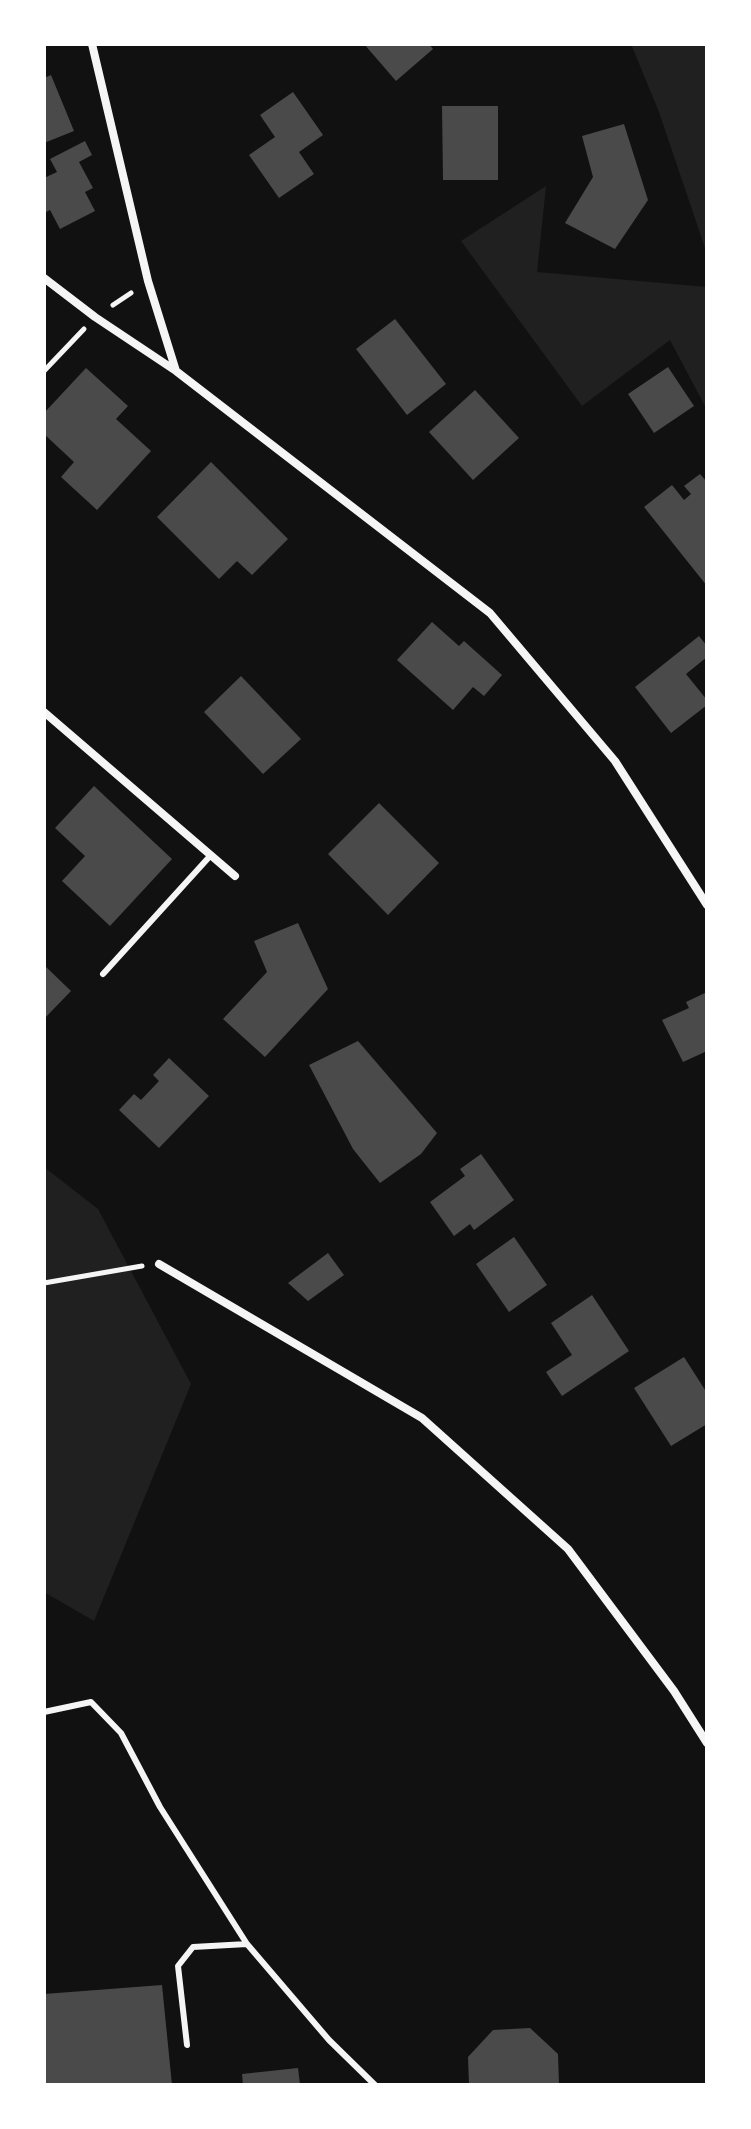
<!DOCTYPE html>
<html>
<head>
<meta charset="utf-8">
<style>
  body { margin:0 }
  #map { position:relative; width:751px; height:2129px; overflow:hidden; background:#111; font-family:Cabin,sans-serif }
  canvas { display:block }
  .frame { position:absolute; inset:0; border:46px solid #fff; pointer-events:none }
</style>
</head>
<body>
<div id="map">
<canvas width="751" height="2129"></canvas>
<div class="frame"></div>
</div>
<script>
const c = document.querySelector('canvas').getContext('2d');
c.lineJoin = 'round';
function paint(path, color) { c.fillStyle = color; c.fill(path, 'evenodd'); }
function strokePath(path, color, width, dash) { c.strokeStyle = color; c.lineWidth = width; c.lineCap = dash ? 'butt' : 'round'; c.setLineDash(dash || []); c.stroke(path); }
paint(new Path2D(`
  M 631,44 L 707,44 L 707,254 L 659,112 Z
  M 546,186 L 537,272 L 707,287 L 707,410 L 670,340 L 582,406 L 461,241 Z
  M 44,1167 L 98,1209 L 191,1384 L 94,1621 L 44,1592 Z`), '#202020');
paint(new Path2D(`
  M 364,44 L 429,44 L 433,49 L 396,81 Z
  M 51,75 L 74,131 L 44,143 L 44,78 Z
  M 293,92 L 323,135 L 299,152 L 314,174 L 279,198 L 249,155 L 275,137 L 260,115 Z
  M 442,106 L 498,106 L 498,180 L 443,180 Z
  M 624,124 L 648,200 L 615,249 L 565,223 L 593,177 L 582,136 Z
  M 85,141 L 92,155 L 79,162 L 93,188 L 85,192 L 95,211 L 60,229 L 50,210 L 44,213 L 44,178 L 57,172 L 50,159 Z
  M 395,319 L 446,384 L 407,415 L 356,349 Z
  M 668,367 L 694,406 L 654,433 L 628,394 Z
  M 86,368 L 128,406 L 116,419 L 151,451 L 97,510 L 61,477 L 74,462 L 44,434 L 44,413 Z
  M 475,390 L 519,438 L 473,480 L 429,432 Z
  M 211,462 L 288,539 L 252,575 L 237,561 L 219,579 L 157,517 Z
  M 700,474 L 707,482 L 707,586 L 644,507 L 672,485 L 684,500 L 691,494 L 684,486 Z
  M 432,622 L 459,646 L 464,641 L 502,675 L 484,696 L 473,687 L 453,710 L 397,660 Z
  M 699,636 L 707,646 L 707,657 L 686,674 L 707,700 L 707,705 L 671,733 L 635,687 Z
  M 241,676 L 301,739 L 263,774 L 204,712 Z
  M 94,786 L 172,859 L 110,926 L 62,881 L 85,856 L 55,828 Z
  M 379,803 L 439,863 L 388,915 L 328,854 Z
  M 298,923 L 328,989 L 265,1057 L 223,1019 L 267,972 L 254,941 Z
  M 44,965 L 71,991 L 44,1019 Z
  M 707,992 L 707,1051 L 683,1062 L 662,1020 L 689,1008 L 686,1002 Z
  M 358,1041 L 437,1133 L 421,1154 L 380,1183 L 353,1149 L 309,1065 Z
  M 169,1058 L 209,1096 L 159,1148 L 119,1110 L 134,1094 L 141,1100 L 159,1081 L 153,1075 Z
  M 481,1154 L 514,1200 L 474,1230 L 470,1224 L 454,1236 L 430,1202 L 465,1176 L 460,1169 Z
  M 514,1237 L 547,1285 L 509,1312 L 476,1264 Z
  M 328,1253 L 344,1275 L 308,1301 L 288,1283 Z
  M 592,1295 L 629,1351 L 562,1396 L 546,1372 L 572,1355 L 551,1323 Z
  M 684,1357 L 707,1393 L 707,1424 L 671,1446 L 634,1388 Z
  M 162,1985 L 172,2085 L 44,2085 L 44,1994 Z
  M 530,2028 L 558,2054 L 559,2085 L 469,2085 L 468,2057 L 493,2030 Z
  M 298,2068 L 300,2085 L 243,2085 L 242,2074 Z`), '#4a4a4a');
strokePath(new Path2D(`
  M 113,305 L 131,293
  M 44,371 L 84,329
  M 44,1283 L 142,1266`), '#f5f5f5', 5);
strokePath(new Path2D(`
  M 103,974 L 211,855
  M 44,1712 L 91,1702 L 121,1733 L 160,1807 L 247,1944 L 329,2040 L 375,2085
  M 187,2045 L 178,1966 L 193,1947 L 247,1944`), '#f5f5f5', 6);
strokePath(new Path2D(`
  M 92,44 L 148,281 L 176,371
  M 44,278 L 95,317 L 176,371 L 490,613 L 615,761 L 707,905
  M 44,712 L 235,876
  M 159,1264 L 422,1418 L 568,1549 L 674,1691 L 707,1743`), '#f5f5f5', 8);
</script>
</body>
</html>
